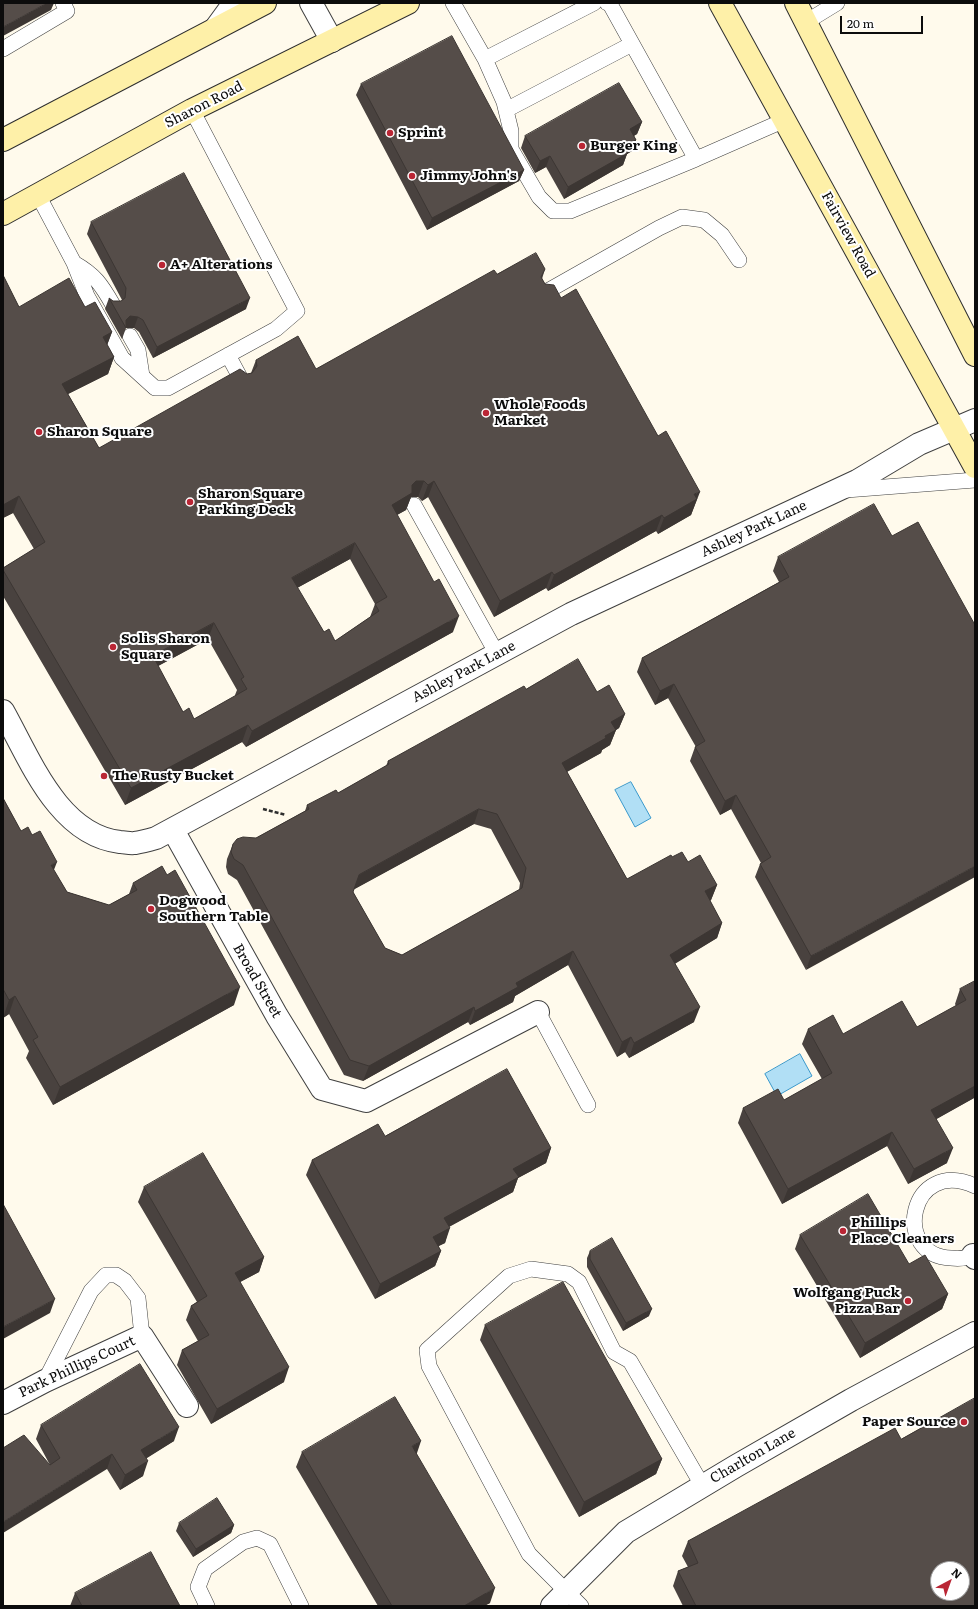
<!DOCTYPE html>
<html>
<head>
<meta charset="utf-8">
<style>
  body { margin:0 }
  #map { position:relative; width:978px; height:1609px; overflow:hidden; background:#fffaec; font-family:Literata,serif }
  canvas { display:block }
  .frame { position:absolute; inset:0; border:4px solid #0c0c0c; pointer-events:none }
  .north { position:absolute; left:930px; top:1561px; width:40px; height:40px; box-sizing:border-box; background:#fff; border:1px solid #9e9e9e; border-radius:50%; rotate:41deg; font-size:11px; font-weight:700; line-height:16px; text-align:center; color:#0c0c0c }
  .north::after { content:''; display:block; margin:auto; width:14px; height:18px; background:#ba2635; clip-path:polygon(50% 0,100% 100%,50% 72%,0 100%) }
  .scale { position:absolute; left:840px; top:16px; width:83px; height:18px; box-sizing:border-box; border:2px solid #0c0c0c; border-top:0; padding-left:5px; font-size:12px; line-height:14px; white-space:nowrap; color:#0c0c0c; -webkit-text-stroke:3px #fff; paint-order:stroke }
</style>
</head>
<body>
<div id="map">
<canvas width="978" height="1609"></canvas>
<div class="frame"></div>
<div class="north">N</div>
<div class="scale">20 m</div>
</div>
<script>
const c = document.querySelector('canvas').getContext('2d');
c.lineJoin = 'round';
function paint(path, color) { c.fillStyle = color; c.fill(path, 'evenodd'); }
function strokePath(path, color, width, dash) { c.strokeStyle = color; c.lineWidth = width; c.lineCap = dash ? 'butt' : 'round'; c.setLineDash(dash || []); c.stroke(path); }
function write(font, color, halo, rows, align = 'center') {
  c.font = font + ' Literata,serif'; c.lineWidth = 4; c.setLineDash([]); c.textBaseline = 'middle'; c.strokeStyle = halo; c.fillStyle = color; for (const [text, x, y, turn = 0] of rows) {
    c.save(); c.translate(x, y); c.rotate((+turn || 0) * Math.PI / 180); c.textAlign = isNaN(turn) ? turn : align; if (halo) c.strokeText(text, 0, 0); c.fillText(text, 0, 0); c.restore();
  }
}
const water = new Path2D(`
  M 631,782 L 651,818 L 635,827 L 615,790 Z
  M 800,1054 L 812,1076 L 777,1096 L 765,1074 Z`);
paint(water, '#b1dff5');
strokePath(water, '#3998cb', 1);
const lane = new Path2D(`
  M 453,3 L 485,59 L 504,102 L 511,131 L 511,149 L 539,197 L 553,211 L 570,211 L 696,159
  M 607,3 L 610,4 L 696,159 L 785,120
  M 806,22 L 837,3
  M 3,49 L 67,11 L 63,3
  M 485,59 L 594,3
  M 506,110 L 632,44
  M 38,195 L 74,263 L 87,296 L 122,358 L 155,388 L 168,388 L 276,329 L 297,311 L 192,110
  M 74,263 C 95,275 101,284 113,305
  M 544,293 L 659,228 L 682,217 L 704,220 L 722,235 L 739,260
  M 130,336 L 138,350 L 142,376
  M 228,355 L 242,381
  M 846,490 L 975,480
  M 414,505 L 497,654
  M 538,1012 L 588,1105
  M 975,1186 C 909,1156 891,1256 951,1258 C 959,1259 969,1258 975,1253
  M 45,1381 L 91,1291 L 106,1275 L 116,1275 L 125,1281 L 138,1298 L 142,1336
  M 207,1606 L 198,1587 L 205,1569 L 243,1542 L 257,1538 L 270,1544 L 301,1606
  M 581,1606 L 529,1554 L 429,1366 L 427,1350 L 509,1276 L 531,1269 L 568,1274 L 579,1282 L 614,1352 L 630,1361 L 702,1485`);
const street = new Path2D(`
  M 311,3 L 332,41
  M 215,29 L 234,3
  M 3,711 C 30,759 58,835 120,842 C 125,842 130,844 135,843 C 142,842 149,840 156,838 L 571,614 L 857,481 L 919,444 L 975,420
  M 173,830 L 277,1016 L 322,1089 L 366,1101 L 538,1012
  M 973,1255 L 975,1258
  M 3,1403 L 45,1381 L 142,1336 L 187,1406
  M 552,1606 L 626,1532 L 736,1466 L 851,1400 L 975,1333`);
const secondary = new Path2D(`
  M 720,3 L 975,467
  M 796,3 L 975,355
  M 3,140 L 265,3
  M 3,214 L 192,110 L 408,3`);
strokePath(lane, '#3f3f3f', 16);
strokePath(street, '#3f3f3f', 24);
strokePath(secondary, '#2e2e2e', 24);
strokePath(new Path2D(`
  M 263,809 L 286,815`), '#2e2e2e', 2.5, [4, 2]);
strokePath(lane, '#fff', 15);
strokePath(street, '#fff', 22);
strokePath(secondary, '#fef0a8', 22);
paint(new Path2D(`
  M 361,84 L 524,170 L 519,181 L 427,230 L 356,95 Z
  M 642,122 L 637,134 L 634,136 L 636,140 L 632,151 L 627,154 L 623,165 L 564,199 L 546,167 L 535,173 L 521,148 L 525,136 Z
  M 91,222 L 246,309 L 153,358 L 139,332 L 134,328 L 126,328 L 122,339 L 105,309 L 109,298 L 113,301 L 122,301 L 122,300 L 87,234 Z
  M 545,269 L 542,279 L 545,284 L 561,298 L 658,436 L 697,499 L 691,515 L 658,534 L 656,531 L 548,591 L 546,588 L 494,617 L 428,497 L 422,501 L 418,497 L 411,497 L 406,510 L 397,515 L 453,632 L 246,747 L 242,742 L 125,805 L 3,596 L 3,568 L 34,549 L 13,513 L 3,518 L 3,275 L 19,307 L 85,307 L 112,332 L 107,345 L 114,357 L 108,374 L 68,394 L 99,448 L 247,374 L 251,373 L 256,360 L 316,369 L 497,274 ZM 350,559 L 375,604 L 370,617 L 335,641 L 324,632 L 297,588 ZM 208,639 L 237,690 L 235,695 L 236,696 L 194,719 L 183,712 L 158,666 Z
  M 892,536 L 975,625 L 806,970 L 755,877 L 760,864 L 761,863 L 731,809 L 720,815 L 690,761 L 695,747 L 696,747 L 668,698 L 655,705 L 637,672 L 642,658 L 779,582 L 773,571 L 778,557 Z
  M 526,689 L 597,692 L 625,714 L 619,728 L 616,730 L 610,745 L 602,750 L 601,753 L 567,772 L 627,879 L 672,857 L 688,862 L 717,885 L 711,900 L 710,901 L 722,923 L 717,938 L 675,963 L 694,1022 L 629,1058 L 625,1052 L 617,1057 L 568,965 L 515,996 L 513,1002 L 470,1025 L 468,1022 L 363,1081 L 344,1075 L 237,880 L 228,874 L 226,867 L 227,859 L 233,844 L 256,838 L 305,811 L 307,805 L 338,793 L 386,766 L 388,761 ZM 474,824 L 491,829 L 520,883 L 519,890 L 402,955 L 385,948 L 353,892 L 354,889 Z
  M 3,798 L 21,831 L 32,835 L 67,892 L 109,905 L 129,894 L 133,883 L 234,1005 L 53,1105 L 26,1058 L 29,1051 L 9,1014 L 3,1018 Z
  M 975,981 L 975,1100 L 974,1098 L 936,1119 L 947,1163 L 908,1184 L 887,1146 L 782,1204 L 738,1123 L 743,1108 L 784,1100 L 822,1079 L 802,1044 L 808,1029 L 843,1034 L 917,1027 L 956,1006 L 955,1004 L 960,989 Z
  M 385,1136 L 551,1148 L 546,1163 L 518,1178 L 513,1192 L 449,1227 L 445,1243 L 438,1246 L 441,1251 L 435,1266 L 375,1299 L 306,1175 L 312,1160 Z
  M 144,1187 L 264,1257 L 259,1272 L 240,1282 L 284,1382 L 211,1424 L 177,1365 L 182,1350 L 198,1341 L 186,1320 L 191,1306 L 197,1302 L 138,1202 Z
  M 800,1235 L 948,1294 L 942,1309 L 860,1358 L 795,1249 Z
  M 590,1251 L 649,1316 L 623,1331 L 587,1267 L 587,1258 Z
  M 485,1325 L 662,1459 L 656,1474 L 579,1517 L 480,1340 Z
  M 41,1425 L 174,1441 L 146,1458 L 143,1476 L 120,1490 L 107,1469 L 50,1465 L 36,1439 Z
  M 901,1439 L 975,1606 L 683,1606 L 673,1586 L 678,1571 L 688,1567 L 682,1556 L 688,1541 Z
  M 302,1452 L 416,1454 L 490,1603 L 484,1606 L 378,1606 L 296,1467 Z
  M 179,1523 L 234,1525 L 231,1533 L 193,1557 L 176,1531 Z
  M 75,1593 L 180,1606 L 70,1606 Z`), '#49423f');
paint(new Path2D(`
  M 47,3 L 54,3 L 51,10 L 3,36 L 3,27 Z
  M 642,122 L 637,134 L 626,140 L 630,129 Z
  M 636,140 L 632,151 L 627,154 L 623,165 L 564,199 L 568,187 L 624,146 Z
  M 550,156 L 546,167 L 535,173 L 540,161 Z
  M 524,170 L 519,181 L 427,230 L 432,218 Z
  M 250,298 L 246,309 L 153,358 L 157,347 Z
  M 130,316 L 138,317 L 134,328 L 126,328 L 126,320 Z
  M 112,332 L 106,348 L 103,337 Z
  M 114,357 L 108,374 L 56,400 L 62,384 Z
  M 416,481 L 424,481 L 418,497 L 411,497 L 406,510 L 386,521 L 392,505 Z
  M 434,481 L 428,497 L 422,501 L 428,485 Z
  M 700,492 L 691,515 L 658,534 L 664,518 L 694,494 Z
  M 19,496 L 13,513 L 3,518 L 3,505 Z
  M 662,515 L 656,531 L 548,591 L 554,575 Z
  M 355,543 L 350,559 L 286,594 L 292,578 Z
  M 552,572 L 546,588 L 494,617 L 500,601 Z
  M 459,616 L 453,632 L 246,747 L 252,731 Z
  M 214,623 L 208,639 L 147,672 L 153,656 Z
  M 674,684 L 668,698 L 655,705 L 660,691 Z
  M 625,714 L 619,728 L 616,730 L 610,745 L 602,750 L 601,753 L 557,777 L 562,763 L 611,722 Z
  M 248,725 L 242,742 L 125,805 L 131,788 Z
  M 736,795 L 731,809 L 720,815 L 725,801 Z
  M 479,809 L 474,824 L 353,890 L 359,875 Z
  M 57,862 L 50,880 L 51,865 Z
  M 975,866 L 975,877 L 806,970 L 811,956 Z
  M 717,885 L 711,900 L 699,906 L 705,891 Z
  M 722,923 L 717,938 L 665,970 L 670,955 Z
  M 573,951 L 568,965 L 515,996 L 513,1002 L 470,1025 L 475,1011 L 516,983 Z
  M 240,987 L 234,1005 L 53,1105 L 60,1087 Z
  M 15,996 L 9,1014 L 3,1018 L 9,1000 Z
  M 474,1007 L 468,1022 L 363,1081 L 369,1066 Z
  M 700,1007 L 694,1022 L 629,1058 L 634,1043 Z
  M 631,1037 L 625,1052 L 617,1057 L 622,1042 Z
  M 975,1086 L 975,1095 L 974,1098 L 926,1125 L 931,1110 Z
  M 892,1132 L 887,1146 L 782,1204 L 788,1189 Z
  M 551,1148 L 546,1163 L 518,1178 L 513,1192 L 439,1232 L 444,1218 L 513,1169 Z
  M 953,1148 L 947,1163 L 908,1184 L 914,1169 Z
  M 450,1228 L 445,1243 L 427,1252 L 433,1237 Z
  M 441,1251 L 435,1266 L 375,1299 L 380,1284 Z
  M 264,1257 L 259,1272 L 229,1288 L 235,1273 Z
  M 948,1294 L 942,1309 L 860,1358 L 865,1343 Z
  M 55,1299 L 50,1313 L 3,1339 L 3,1327 Z
  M 652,1309 L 649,1316 L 623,1331 L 626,1323 Z
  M 289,1367 L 284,1382 L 211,1424 L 217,1409 Z
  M 179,1427 L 174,1441 L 136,1465 L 141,1450 Z
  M 421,1441 L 416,1456 L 412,1446 Z
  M 112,1454 L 107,1469 L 3,1533 L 3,1522 Z
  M 662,1459 L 656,1474 L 579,1517 L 584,1502 Z
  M 148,1461 L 143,1476 L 120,1490 L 125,1475 Z
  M 234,1525 L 231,1533 L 193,1557 L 196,1549 Z
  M 495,1588 L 490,1603 L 484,1606 L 464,1606 Z`), '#3c3633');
const building = new Path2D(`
  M 3,3 L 47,3 L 3,27 Z
  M 452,36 L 524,170 L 432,218 L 361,84 Z
  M 619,83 L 642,122 L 630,129 L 636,140 L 624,146 L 628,153 L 568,187 L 550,156 L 540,161 L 525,136 Z
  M 184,173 L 250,298 L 157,347 L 143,320 L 138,317 L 130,316 L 126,320 L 126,328 L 109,298 L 113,301 L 121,301 L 125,298 L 126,288 L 91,222 Z
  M 536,253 L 545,269 L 541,277 L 545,284 L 554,285 L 561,298 L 576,289 L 658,436 L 666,431 L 700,492 L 694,494 L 697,499 L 664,518 L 662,515 L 554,575 L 552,572 L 500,601 L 434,481 L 428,485 L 424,481 L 416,481 L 412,485 L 412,493 L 392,505 L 434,582 L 439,579 L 459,616 L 252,731 L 248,725 L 131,788 L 3,570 L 3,568 L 45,542 L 19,496 L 3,505 L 3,275 L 19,307 L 69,278 L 85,307 L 95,302 L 112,332 L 103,337 L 114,357 L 62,384 L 99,448 L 240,369 L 247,374 L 252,373 L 257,366 L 256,360 L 298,336 L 316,369 L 494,270 L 497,274 ZM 355,543 L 387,597 L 375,604 L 379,611 L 335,641 L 329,629 L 324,632 L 292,578 ZM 214,623 L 244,677 L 241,679 L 247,689 L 194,719 L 189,708 L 183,712 L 153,656 Z
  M 874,504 L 892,536 L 918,522 L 975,625 L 975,866 L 811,956 L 760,864 L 771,857 L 736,795 L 725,801 L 695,747 L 705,741 L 674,684 L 660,691 L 642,658 L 789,577 L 778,557 Z
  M 578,659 L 597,692 L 609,685 L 625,714 L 611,722 L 616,730 L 605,736 L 606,738 L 562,763 L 627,879 L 671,855 L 672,857 L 682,852 L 688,862 L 700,855 L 717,885 L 705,891 L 722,923 L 670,955 L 700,1007 L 634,1043 L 631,1037 L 622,1042 L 573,951 L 516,983 L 518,987 L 475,1011 L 474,1007 L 369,1066 L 350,1060 L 243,865 L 234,859 L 231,852 L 233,844 L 237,839 L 243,837 L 256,838 L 309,809 L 307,805 L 336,790 L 338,793 L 389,764 L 388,761 L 524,686 L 526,689 ZM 479,809 L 497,814 L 526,868 L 522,888 L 402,955 L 385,948 L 353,892 L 359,875 Z
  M 3,798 L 21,831 L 28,827 L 32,835 L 40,831 L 57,862 L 51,865 L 67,892 L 109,905 L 137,890 L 133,883 L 162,866 L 167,875 L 175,870 L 240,987 L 60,1087 L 33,1040 L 38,1037 L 15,996 L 9,1000 L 3,989 Z
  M 975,981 L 975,1086 L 931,1110 L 953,1148 L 914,1169 L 892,1132 L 788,1189 L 743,1108 L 778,1089 L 784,1100 L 832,1073 L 808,1029 L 833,1015 L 843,1034 L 902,1001 L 917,1027 L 966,1000 L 960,989 Z
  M 507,1069 L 551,1148 L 513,1169 L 519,1177 L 444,1218 L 450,1228 L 433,1237 L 441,1251 L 380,1284 L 312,1160 L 378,1124 L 385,1136 Z
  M 203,1153 L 264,1257 L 235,1273 L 289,1367 L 217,1409 L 182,1350 L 209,1335 L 191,1306 L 207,1296 L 144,1187 Z
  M 868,1194 L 909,1264 L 925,1255 L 948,1294 L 865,1343 L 800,1235 Z
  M 3,1204 L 55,1299 L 3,1327 Z
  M 612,1238 L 652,1309 L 626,1323 L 590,1259 L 590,1251 Z
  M 563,1282 L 662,1459 L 584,1502 L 485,1325 Z
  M 140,1364 L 179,1427 L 141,1450 L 148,1461 L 125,1475 L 112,1454 L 3,1522 L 3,1448 L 24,1435 L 50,1465 L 60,1458 L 41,1425 Z
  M 395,1397 L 421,1441 L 412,1446 L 495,1588 L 464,1606 L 392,1606 L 302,1452 Z
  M 975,1398 L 975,1606 L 696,1606 L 678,1571 L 698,1563 L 688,1541 L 895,1428 L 901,1439 ZM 938,1569 L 962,1569 L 962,1593 L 938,1593 Z
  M 217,1498 L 234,1525 L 196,1549 L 179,1523 Z
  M 151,1552 L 180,1606 L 82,1606 L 75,1593 Z`);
paint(building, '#554d49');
strokePath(building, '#3c3633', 1);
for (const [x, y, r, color] of [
  [390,133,4,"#ba2635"],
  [582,146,4,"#ba2635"],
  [412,176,4,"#ba2635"],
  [162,265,4,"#ba2635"],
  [486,413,4,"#ba2635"],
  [39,432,4,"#ba2635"],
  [190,502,4,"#ba2635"],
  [113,647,4,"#ba2635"],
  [104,776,4,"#ba2635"],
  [151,909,4,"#ba2635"],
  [843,1231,4,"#ba2635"],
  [908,1301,4,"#ba2635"],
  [964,1422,4,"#ba2635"]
]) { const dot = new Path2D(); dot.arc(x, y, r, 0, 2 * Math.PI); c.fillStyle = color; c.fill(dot); strokePath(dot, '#fff', 1.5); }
write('14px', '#0c0c0c', '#fff', [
  ["Sharon Road",204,105,-27],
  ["Fairview Road",848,235,61],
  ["Ashley Park Lane",754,529,-25],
  ["Ashley Park Lane",464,672,-28],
  ["Broad Street",257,981,60],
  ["Park Phillips Court",77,1367,-25],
  ["Charlton Lane",753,1456,-30]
]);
write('bold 14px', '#0c0c0c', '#fff', [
  ["Sprint",398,133],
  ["Burger King",590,146],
  ["Jimmy John's",420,176],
  ["A+ Alterations",170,265],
  ["Whole Foods",494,405],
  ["Market",494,421],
  ["Sharon Square",47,432],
  ["Sharon Square",198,494],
  ["Parking Deck",198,510],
  ["Solis Sharon",121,639],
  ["Square",121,655],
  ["The Rusty Bucket",112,776],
  ["Dogwood",159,901],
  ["Southern Table",159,917],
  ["Phillips",851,1223],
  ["Place Cleaners",851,1239],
  ["Wolfgang Puck",900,1293,"right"],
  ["Pizza Bar",900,1309,"right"],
  ["Paper Source",956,1422,"right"]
], 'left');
</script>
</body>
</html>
